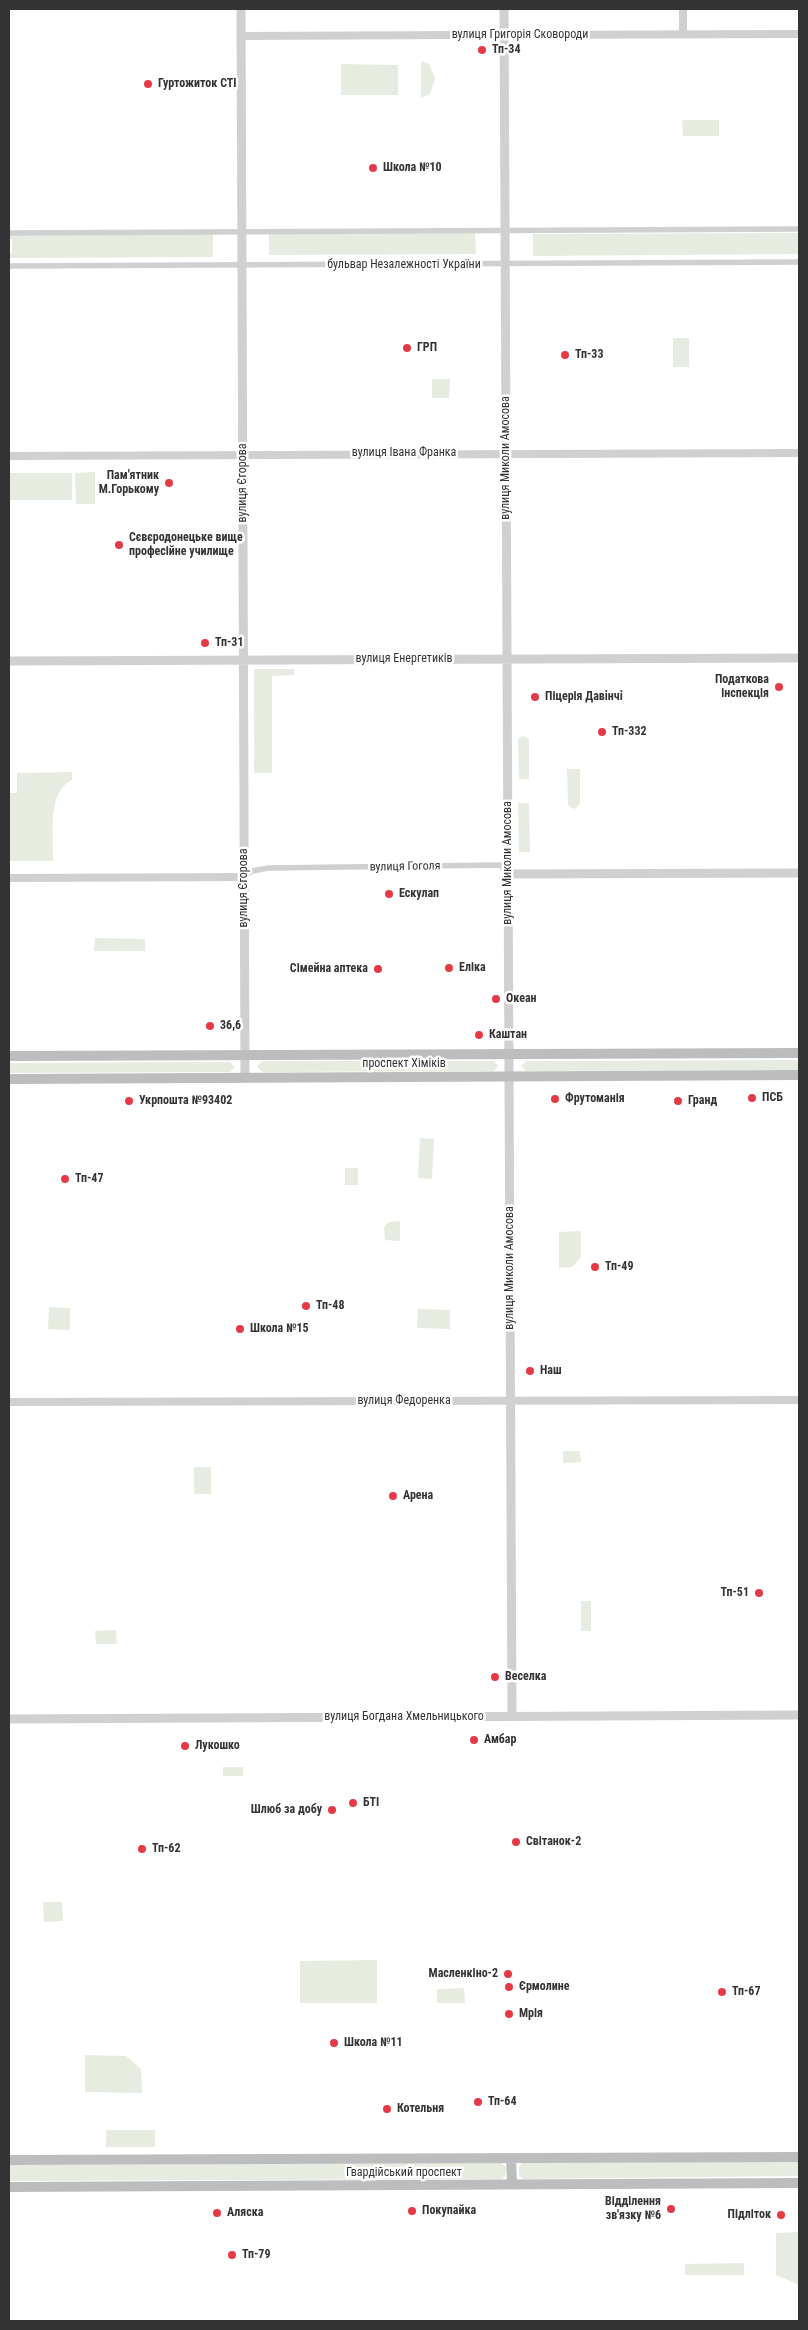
<!DOCTYPE html>
<html>
<head>
<meta charset="utf-8">
<style>
  body { margin:0 }
  #map { position:relative; width:808px; height:2330px; overflow:hidden; background:#fff; font-family:"Roboto Condensed",sans-serif }
  canvas { display:block }
  .frame { position:absolute; inset:0; border:10px solid #333; pointer-events:none }
</style>
</head>
<body>
<div id="map">
<canvas width="808" height="2330"></canvas>
<div class="frame"></div>
</div>
<script>
const c = document.querySelector('canvas').getContext('2d');
c.lineJoin = 'round';
function paint(path, color) { c.fillStyle = color; c.fill(path, 'evenodd'); }
function strokePath(path, color, width, dash) { c.strokeStyle = color; c.lineWidth = width; c.lineCap = dash ? 'butt' : 'round'; c.setLineDash(dash || []); c.stroke(path); }
function write(font, color, halo, rows, align = 'center') {
  c.font = font + ' "Roboto Condensed",sans-serif'; c.lineWidth = 5; c.setLineDash([]); c.textBaseline = 'middle'; c.strokeStyle = halo; c.fillStyle = color; for (const [text, x, y, turn = 0] of rows) {
    c.save(); c.translate(x, y); c.rotate((+turn || 0) * Math.PI / 180); c.textAlign = isNaN(turn) ? turn : align; if (halo) c.strokeText(text, 0, 0); c.fillText(text, 0, 0); c.restore();
  }
}
paint(new Path2D(`
  M 421,61 L 429,64 L 435,78 L 430,94 L 421,98 Z
  M 341,64 L 398,65 L 398,95 L 341,95 Z
  M 682,120 L 719,120 L 719,136 L 683,136 Z
  M 475,231 L 476,254 L 269,255 L 269,233 Z
  M 213,233 L 213,257 L 9,258 L 9,253 L 12,253 L 12,239 L 9,239 L 9,234 Z
  M 799,233 L 799,254 L 533,256 L 533,234 Z
  M 673,338 L 689,338 L 689,367 L 673,367 Z
  M 432,379 L 450,379 L 449,398 L 432,398 Z
  M 95,472 L 95,504 L 76,504 L 75,473 Z
  M 9,473 L 72,473 L 72,500 L 9,500 Z
  M 254,669 L 294,669 L 294,675 L 272,676 L 272,773 L 254,773 Z
  M 523,736 L 529,739 L 529,779 L 519,779 L 518,739 Z
  M 567,769 L 580,769 L 580,803 L 575,809 L 570,807 L 568,804 Z
  M 72,772 L 72,780 C 46,792 54,837 53,861 L 9,861 L 9,793 L 17,793 L 17,773 Z
  M 518,803 L 529,803 L 530,852 L 519,852 Z
  M 95,938 L 145,939 L 145,951 L 94,951 Z
  M 799,1060 L 799,1070 L 526,1071 L 521,1066 L 526,1061 Z
  M 262,1061 L 494,1061 L 498,1066 L 494,1071 L 262,1072 L 257,1066 Z
  M 230,1062 L 235,1067 L 230,1072 L 9,1073 L 9,1063 Z
  M 420,1138 L 434,1139 L 432,1179 L 418,1178 Z
  M 345,1168 L 358,1168 L 358,1185 L 345,1185 Z
  M 400,1221 L 400,1241 L 385,1240 L 384,1227 L 389,1222 Z
  M 581,1231 L 581,1257 L 572,1267 L 559,1268 L 559,1232 Z
  M 49,1307 L 70,1308 L 70,1330 L 48,1329 Z
  M 418,1309 L 450,1310 L 450,1329 L 417,1328 Z
  M 563,1451 L 580,1451 L 581,1462 L 563,1463 Z
  M 194,1467 L 211,1467 L 211,1494 L 194,1494 Z
  M 581,1601 L 591,1601 L 591,1631 L 581,1631 Z
  M 116,1630 L 117,1644 L 96,1644 L 95,1631 Z
  M 223,1767 L 243,1767 L 243,1776 L 223,1776 Z
  M 43,1902 L 62,1902 L 63,1921 L 44,1922 Z
  M 377,1960 L 377,2003 L 300,2003 L 300,1961 Z
  M 464,1988 L 465,2003 L 437,2003 L 437,1989 Z
  M 85,2055 L 126,2056 L 141,2069 L 142,2093 L 85,2092 Z
  M 106,2130 L 155,2130 L 155,2147 L 106,2147 Z
  M 799,2161 L 799,2176 L 523,2179 L 519,2176 L 519,2167 L 522,2163 Z
  M 501,2163 L 506,2167 L 506,2175 L 502,2179 L 9,2181 L 9,2165 Z
  M 799,2232 L 799,2285 L 776,2275 L 776,2233 Z
  M 744,2263 L 744,2275 L 685,2275 L 685,2264 Z`), '#e6ecdf');
strokePath(new Path2D(`
  M 460,35 L 504,35
  M 9,233 L 799,229
  M 9,266 L 799,262
  M 244,877 L 252,871 L 268,868 L 500,865 L 508,874`), '#d0d0d0', 5.5);
strokePath(new Path2D(`
  M 683,9 L 683,34
  M 504,35 L 799,34
  M 241,36 L 460,35
  M 9,456 L 799,453
  M 9,878 L 244,877
  M 9,1402 L 799,1400`), '#d0d0d0', 8);
strokePath(new Path2D(`
  M 241,9 L 245,1077
  M 504,9 L 512,1716
  M 9,661 L 799,658
  M 508,874 L 799,873
  M 9,1719 L 799,1715`), '#d0d0d0', 9);
strokePath(new Path2D(`
  M 9,1056 L 799,1053
  M 9,1079 L 799,1075
  M 511,2158 L 512,2184
  M 9,2160 L 799,2157
  M 9,2187 L 799,2183`), '#bdbdbd', 10);
for (const [x, y, r, color] of [
  [482,50,5,"#e63946"],
  [148,84,5,"#e63946"],
  [373,168,5,"#e63946"],
  [407,348,5,"#e63946"],
  [565,355,5,"#e63946"],
  [169,483,5,"#e63946"],
  [119,545,5,"#e63946"],
  [205,643,5,"#e63946"],
  [779,687,5,"#e63946"],
  [535,697,5,"#e63946"],
  [602,732,5,"#e63946"],
  [389,894,5,"#e63946"],
  [449,968,5,"#e63946"],
  [378,969,5,"#e63946"],
  [496,999,5,"#e63946"],
  [210,1026,5,"#e63946"],
  [479,1035,5,"#e63946"],
  [752,1098,5,"#e63946"],
  [555,1099,5,"#e63946"],
  [129,1101,5,"#e63946"],
  [678,1101,5,"#e63946"],
  [65,1179,5,"#e63946"],
  [595,1267,5,"#e63946"],
  [306,1306,5,"#e63946"],
  [240,1329,5,"#e63946"],
  [530,1371,5,"#e63946"],
  [393,1496,5,"#e63946"],
  [759,1593,5,"#e63946"],
  [495,1677,5,"#e63946"],
  [474,1740,5,"#e63946"],
  [185,1746,5,"#e63946"],
  [353,1803,5,"#e63946"],
  [332,1810,5,"#e63946"],
  [516,1842,5,"#e63946"],
  [142,1849,5,"#e63946"],
  [508,1974,5,"#e63946"],
  [509,1987,5,"#e63946"],
  [722,1992,5,"#e63946"],
  [509,2014,5,"#e63946"],
  [334,2043,5,"#e63946"],
  [478,2102,5,"#e63946"],
  [387,2109,5,"#e63946"],
  [671,2209,5,"#e63946"],
  [412,2211,5,"#e63946"],
  [217,2213,5,"#e63946"],
  [781,2215,5,"#e63946"],
  [232,2255,5,"#e63946"]
]) { const dot = new Path2D(); dot.arc(x, y, r, 0, 2 * Math.PI); c.fillStyle = color; c.fill(dot); strokePath(dot, '#fff', 2); }
write('12px', '#333', '#fff', [
  ["вулиця Григорія Сковороди",520,35],
  ["бульвар Незалежності України",404,265],
  ["вулиця Івана Франка",404,453],
  ["вулиця Миколи Амосова",506,458,-90],
  ["вулиця Єгорова",243,483,-90],
  ["вулиця Енергетиків",404,659],
  ["вулиця Миколи Амосова",508,863,-90],
  ["вулиця Гоголя",405,867,-1],
  ["вулиця Єгорова",244,888,-90],
  ["проспект Хіміків",404,1064],
  ["вулиця Миколи Амосова",510,1268,-90],
  ["вулиця Федоренка",404,1401],
  ["вулиця Богдана Хмельницького",404,1717],
  ["Гвардійський проспект",404,2173]
]);
write('bold 12px', '#333', '#fff', [
  ["Тп-34",492,50],
  ["Гуртожиток СТІ",158,84],
  ["Школа №10",383,168],
  ["ГРП",417,348],
  ["Тп-33",575,355],
  ["Пам'ятник",159,476,"right"],
  ["М.Горькому",159,490,"right"],
  ["Сєвєродонецьке вище",129,538],
  ["професійне училище",129,552],
  ["Тп-31",215,643],
  ["Податкова",769,680,"right"],
  ["інспекція",769,694,"right"],
  ["Піцерія Давiнчi",545,697],
  ["Тп-332",612,732],
  ["Ескулап",399,894],
  ["Еліка",459,968],
  ["Сімейна аптека",368,969,"right"],
  ["Океан",506,999],
  ["36,6",220,1026],
  ["Каштан",489,1035],
  ["ПСБ",762,1098],
  ["Фрутоманія",565,1099],
  ["Укрпошта №93402",139,1101],
  ["Гранд",688,1101],
  ["Тп-47",75,1179],
  ["Тп-49",605,1267],
  ["Тп-48",316,1306],
  ["Школа №15",250,1329],
  ["Наш",540,1371],
  ["Арена",403,1496],
  ["Тп-51",749,1593,"right"],
  ["Веселка",505,1677],
  ["Амбар",484,1740],
  ["Лукошко",195,1746],
  ["БТІ",363,1803],
  ["Шлюб за добу",322,1810,"right"],
  ["Світанок-2",526,1842],
  ["Тп-62",152,1849],
  ["Масленкіно-2",498,1974,"right"],
  ["Єрмолине",519,1987],
  ["Тп-67",732,1992],
  ["Мрія",519,2014],
  ["Школа №11",344,2043],
  ["Тп-64",488,2102],
  ["Котельня",397,2109],
  ["Відділення",661,2202,"right"],
  ["зв'язку №6",661,2216,"right"],
  ["Покупайка",422,2211],
  ["Аляска",227,2213],
  ["Підліток",771,2215,"right"],
  ["Тп-79",242,2255]
], 'left');
</script>
</body>
</html>
